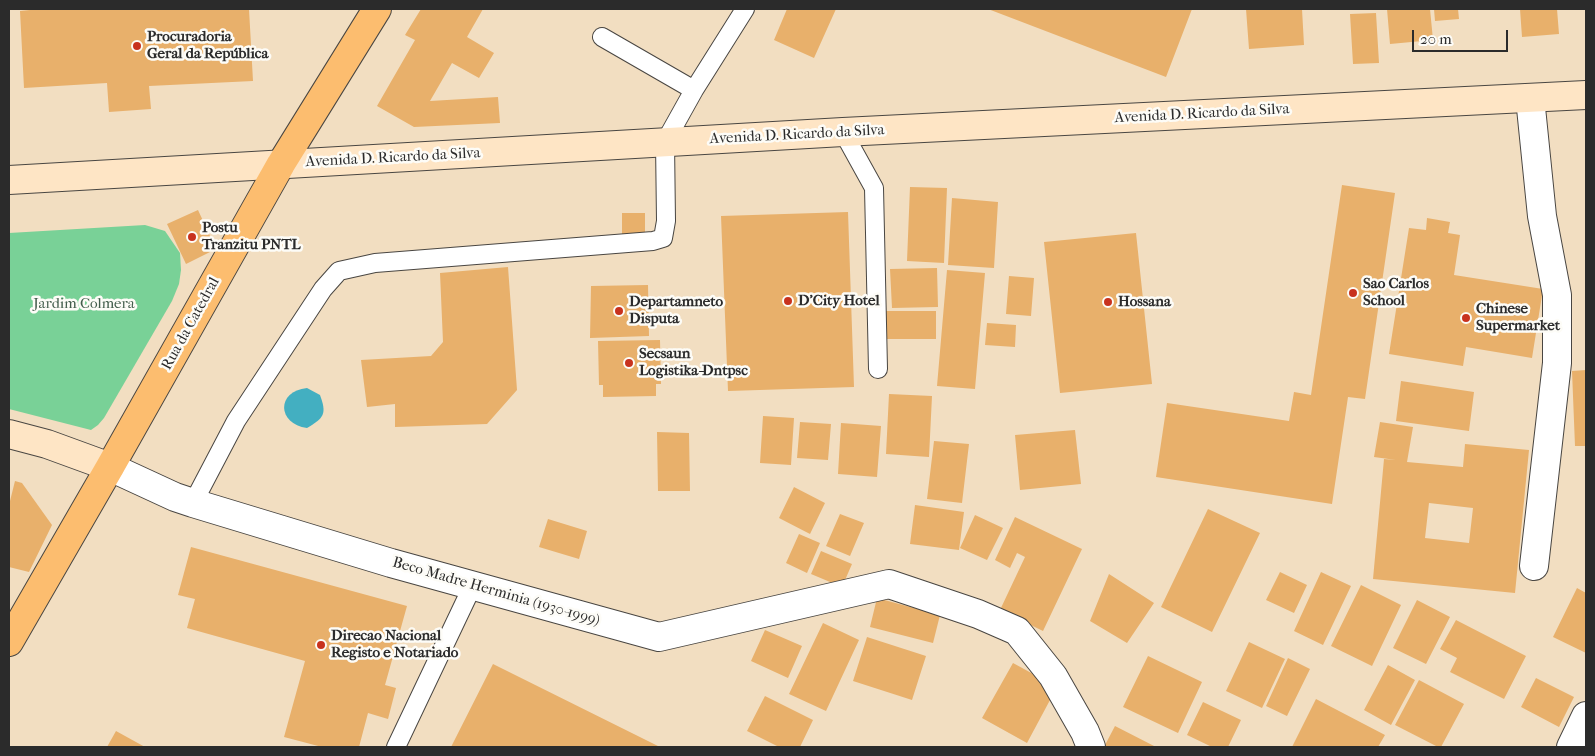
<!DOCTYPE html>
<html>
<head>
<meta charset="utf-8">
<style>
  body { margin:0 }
  #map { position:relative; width:1595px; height:756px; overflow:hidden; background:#f2dec1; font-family:"IM FELL French Canon",serif }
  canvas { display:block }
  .frame { position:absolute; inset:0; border:10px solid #2b2b2b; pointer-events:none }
  .scale { position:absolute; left:1412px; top:30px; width:96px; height:22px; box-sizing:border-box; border:2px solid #2b2b2b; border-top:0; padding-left:6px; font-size:15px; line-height:18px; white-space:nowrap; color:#2b2b2b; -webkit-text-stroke:4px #fdfcf7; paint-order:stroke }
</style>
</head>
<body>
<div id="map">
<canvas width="1595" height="756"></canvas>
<div class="frame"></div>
<div class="scale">20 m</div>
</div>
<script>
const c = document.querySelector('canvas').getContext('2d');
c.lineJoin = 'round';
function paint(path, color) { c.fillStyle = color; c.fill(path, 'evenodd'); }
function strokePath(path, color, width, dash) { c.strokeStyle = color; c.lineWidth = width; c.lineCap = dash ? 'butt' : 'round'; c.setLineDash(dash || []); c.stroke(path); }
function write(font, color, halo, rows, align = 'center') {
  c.font = font + ' "IM FELL French Canon",serif'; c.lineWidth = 5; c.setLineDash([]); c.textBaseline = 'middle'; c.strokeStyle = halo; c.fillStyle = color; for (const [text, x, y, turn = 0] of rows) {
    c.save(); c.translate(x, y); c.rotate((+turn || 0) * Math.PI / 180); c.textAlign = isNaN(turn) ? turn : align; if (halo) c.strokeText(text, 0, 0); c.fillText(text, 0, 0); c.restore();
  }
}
paint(new Path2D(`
  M 145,225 L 165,231 L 180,253 L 181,270 L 179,284 L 172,301 L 104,418 L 98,425 L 91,430 L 9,409 L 9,233 Z`), '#79d197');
paint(new Path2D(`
  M 307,388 L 320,395 C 327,414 324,418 307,428 C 277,424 276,391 307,388 Z`), '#43afc1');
paint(new Path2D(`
  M 40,9 L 249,9 L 253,81 L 149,86 L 151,109 L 109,112 L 107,83 L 24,88 L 20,11 Z
  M 421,9 L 483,9 L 467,37 L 494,53 L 479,78 L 452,63 L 430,101 L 498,97 L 500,123 L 414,127 L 377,106 L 415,40 L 405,35 Z
  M 787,9 L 836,9 L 814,58 L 774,40 Z
  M 988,9 L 1192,9 L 1166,77 Z
  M 1246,9 L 1302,9 L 1304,45 L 1249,49 Z
  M 1387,9 L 1430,9 L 1433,40 L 1390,44 Z
  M 1434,9 L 1458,9 L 1459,19 L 1435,21 Z
  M 1520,9 L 1557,9 L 1559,34 L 1522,37 Z
  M 1376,13 L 1379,63 L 1353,64 L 1350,14 Z
  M 1342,185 L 1395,193 L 1365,399 L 1348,397 L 1332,504 L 1156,477 L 1167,403 L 1289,421 L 1294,392 L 1311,395 Z
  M 910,187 L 947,188 L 944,263 L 907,261 Z
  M 952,198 L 998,202 L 994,268 L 948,265 Z
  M 198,210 L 216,249 L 186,264 L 167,224 Z
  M 848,212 L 854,387 L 728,391 L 721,216 Z
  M 622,213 L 645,213 L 645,236 L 622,237 Z
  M 1427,218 L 1450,222 L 1448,233 L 1460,235 L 1454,275 L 1543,289 L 1532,358 L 1466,347 L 1463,366 L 1389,354 L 1409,228 L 1426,230 Z
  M 1136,233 L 1152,384 L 1060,393 L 1044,242 Z
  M 508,267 L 517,390 L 487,424 L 395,427 L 395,404 L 367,407 L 361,360 L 431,356 L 443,342 L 440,273 Z
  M 937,268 L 938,307 L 892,308 L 890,269 Z
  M 947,270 L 985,273 L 975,389 L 937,386 Z
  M 1009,276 L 1034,278 L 1031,316 L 1006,314 Z
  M 648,285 L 649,336 L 590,338 L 591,286 Z
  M 886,311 L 936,311 L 936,339 L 885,339 Z
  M 987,323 L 1016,325 L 1015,347 L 985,345 Z
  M 660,340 L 661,384 L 656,384 L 656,396 L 603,397 L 603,385 L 599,385 L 598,341 Z
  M 1586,370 L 1586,446 L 1575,446 L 1572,371 Z
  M 1401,381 L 1474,392 L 1469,431 L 1396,421 Z
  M 889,394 L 932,396 L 929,457 L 886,454 Z
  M 763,416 L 794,418 L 791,465 L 760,463 Z
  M 800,422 L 831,424 L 828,460 L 797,458 Z
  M 1380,422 L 1413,427 L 1407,462 L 1463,467 L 1465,444 L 1529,450 L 1515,593 L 1373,579 L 1384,459 L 1396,460 L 1374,457 ZM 1429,503 L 1473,508 L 1469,543 L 1425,538 Z
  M 841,423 L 881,426 L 877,477 L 838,474 Z
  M 1075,430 L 1081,484 L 1020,490 L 1015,435 Z
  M 657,432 L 689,433 L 690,491 L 658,491 Z
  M 934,441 L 969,444 L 962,503 L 927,499 Z
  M 15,481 L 22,483 L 52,525 L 29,572 L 9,567 L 9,505 Z
  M 794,487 L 825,503 L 810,534 L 779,518 Z
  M 915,505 L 964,512 L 959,550 L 910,544 Z
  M 1208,509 L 1260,533 L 1212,632 L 1161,607 Z
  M 840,514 L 864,523 L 850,556 L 826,546 Z
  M 975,515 L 1003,528 L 987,560 L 960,548 Z
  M 1015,517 L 1082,549 L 1043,631 L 1000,610 L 1025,557 L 1017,553 L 1010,568 L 995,560 Z
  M 548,519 L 587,531 L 579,559 L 539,547 Z
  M 799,534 L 820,543 L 807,573 L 786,563 Z
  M 191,547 L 407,606 L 385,685 L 396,688 L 388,719 L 368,713 L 359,747 L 322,747 L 284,737 L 305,661 L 187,628 L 195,599 L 178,595 Z
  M 821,551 L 852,564 L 842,587 L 811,574 Z
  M 1280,572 L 1307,585 L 1294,613 L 1266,600 Z
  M 1321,572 L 1351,586 L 1323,645 L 1294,631 Z
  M 1109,574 L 1154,603 L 1127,643 L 1090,621 Z
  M 1361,585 L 1401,605 L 1372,666 L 1331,646 Z
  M 1577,588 L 1586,593 L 1586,653 L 1553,637 Z
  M 877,598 L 940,615 L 933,643 L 870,627 Z
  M 1417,600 L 1450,617 L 1426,664 L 1393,648 Z
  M 1456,620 L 1526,656 L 1504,699 L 1450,672 L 1457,658 L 1440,649 Z
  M 823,623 L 859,640 L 826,711 L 789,694 Z
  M 765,630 L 802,646 L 788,678 L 751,661 Z
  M 867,637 L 926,656 L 912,700 L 853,681 Z
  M 1249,642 L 1285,659 L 1262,708 L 1226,691 Z
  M 1148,656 L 1202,682 L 1178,733 L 1123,707 Z
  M 1288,658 L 1310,669 L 1287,716 L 1266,706 Z
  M 1013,663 L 1057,687 L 1027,743 L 982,718 Z
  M 493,664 L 660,747 L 451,747 Z
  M 1388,665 L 1415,680 L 1391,725 L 1364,710 Z
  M 1536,678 L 1574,697 L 1559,727 L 1521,707 Z
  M 1419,680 L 1464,704 L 1441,747 L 1438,747 L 1395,725 Z
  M 765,696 L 813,720 L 800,747 L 779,747 L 747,731 Z
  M 1316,699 L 1385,735 L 1378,747 L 1292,747 Z
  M 1203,702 L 1241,720 L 1228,747 L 1212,747 L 1187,735 Z
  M 1115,726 L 1156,747 L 1104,747 Z
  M 116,731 L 145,747 L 107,747 Z`), '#e8b06b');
const lane = new Path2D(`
  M 602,37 L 694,90
  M 843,132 L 874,188 L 878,369
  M 193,503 L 236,421 L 323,289 L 339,271 L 375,263 L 653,241 L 663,238 L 666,221 L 665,142 L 694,90 L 745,9
  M 396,747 L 473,585`);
const street = new Path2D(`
  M 1530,98 L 1542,216 L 1557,295 L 1557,363 L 1534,566
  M 110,467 L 175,497 L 193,503 L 391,563 L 659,637 L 889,584 L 978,614 L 1017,631 L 1053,676 L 1085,732 L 1091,747
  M 1571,747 L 1586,716`);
const secondary = new Path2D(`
  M 9,180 L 843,132 L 1586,95
  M 9,434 L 47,444 L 110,467`);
const primary = new Path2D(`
  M 9,642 L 110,467 L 281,164 L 377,9`);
strokePath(lane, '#494642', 20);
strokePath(street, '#494642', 30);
strokePath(secondary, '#494642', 30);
strokePath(primary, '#494642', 30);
strokePath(lane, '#fff', 18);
strokePath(street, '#fff', 28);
strokePath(secondary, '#fee5c5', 28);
strokePath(primary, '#fcbd6f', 28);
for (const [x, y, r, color] of [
  [137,46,5,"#c8321e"],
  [192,237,5,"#c8321e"],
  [1353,293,5,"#c8321e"],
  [788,301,5,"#c8321e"],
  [1108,302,5,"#c8321e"],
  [619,311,5,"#c8321e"],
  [1466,318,5,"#c8321e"],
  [629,363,5,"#c8321e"],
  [321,645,5,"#c8321e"]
]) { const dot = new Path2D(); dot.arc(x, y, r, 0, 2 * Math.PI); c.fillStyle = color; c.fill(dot); strokePath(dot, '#fdfcf7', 2); }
write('bold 15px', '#2b2b2b', '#fdfcf7', [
  ["Procuradoria",147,37],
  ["Geral da República",147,54],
  ["Postu",202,228],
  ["Tranzitu PNTL",202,245],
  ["Sao Carlos",1363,284],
  ["School",1363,301],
  ["D'City Hotel",798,301],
  ["Departamneto",629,302],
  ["Disputa",629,319],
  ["Hossana",1118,302],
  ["Chinese",1476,309],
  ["Supermarket",1476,326],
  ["Secsaun",639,354],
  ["Logistika-Dntpsc",639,371],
  ["Direcao Nacional",331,636],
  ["Registo e Notariado",331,653]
], 'left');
write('15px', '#2b2b2b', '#fdfcf7', [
  ["Avenida D. Ricardo da Silva",1202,114,-3],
  ["Avenida D. Ricardo da Silva",797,135,-3],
  ["Avenida D. Ricardo da Silva",393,158,-3],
  ["Rua da Catedral",191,324,-61],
  ["Beco Madre Herminia (1930-1999)",496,592,16]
]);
write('15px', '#425d4b', '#fdfcf7', [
  ["Jardim Colmera",84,304]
]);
</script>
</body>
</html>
